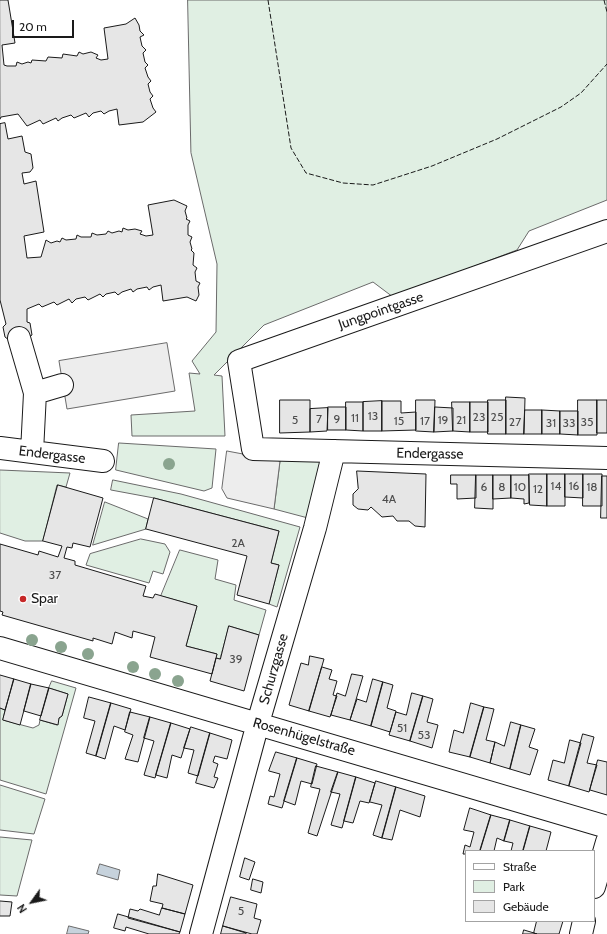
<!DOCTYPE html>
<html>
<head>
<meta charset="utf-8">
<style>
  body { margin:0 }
  #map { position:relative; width:607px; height:934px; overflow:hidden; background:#fff; font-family:Cabin,sans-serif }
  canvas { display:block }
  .legend { position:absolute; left:465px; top:850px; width:130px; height:72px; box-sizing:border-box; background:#fff; border:1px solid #a3a3a3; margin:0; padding:5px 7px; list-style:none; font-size:12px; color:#1a1a1a }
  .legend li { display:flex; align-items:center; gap:8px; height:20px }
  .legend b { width:20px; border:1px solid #a3a3a3 }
  .north { position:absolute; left:12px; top:882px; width:40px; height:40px; -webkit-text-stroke:3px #fff; paint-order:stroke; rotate:237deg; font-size:11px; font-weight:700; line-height:16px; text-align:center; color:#1a1a1a }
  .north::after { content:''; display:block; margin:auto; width:14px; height:18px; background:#1a1a1a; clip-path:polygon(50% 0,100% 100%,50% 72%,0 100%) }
  .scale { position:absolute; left:12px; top:20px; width:62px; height:18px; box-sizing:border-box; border:2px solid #1a1a1a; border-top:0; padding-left:5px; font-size:12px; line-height:14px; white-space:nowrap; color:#1a1a1a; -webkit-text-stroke:3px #fff; paint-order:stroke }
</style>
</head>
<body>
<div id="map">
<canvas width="607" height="934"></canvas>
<ul class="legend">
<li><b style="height:5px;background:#fff"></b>Straße</li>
<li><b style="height:11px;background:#e0efe3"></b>Park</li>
<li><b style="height:11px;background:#e6e6e6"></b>Gebäude</li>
</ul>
<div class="north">N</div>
<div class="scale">20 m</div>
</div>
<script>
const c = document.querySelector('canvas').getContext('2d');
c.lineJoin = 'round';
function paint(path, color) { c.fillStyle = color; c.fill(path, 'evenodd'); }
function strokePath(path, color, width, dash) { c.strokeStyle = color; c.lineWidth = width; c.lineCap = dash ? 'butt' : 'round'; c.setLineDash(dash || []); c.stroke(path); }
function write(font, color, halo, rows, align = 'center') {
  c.font = font + ' Cabin,sans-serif'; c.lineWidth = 3; c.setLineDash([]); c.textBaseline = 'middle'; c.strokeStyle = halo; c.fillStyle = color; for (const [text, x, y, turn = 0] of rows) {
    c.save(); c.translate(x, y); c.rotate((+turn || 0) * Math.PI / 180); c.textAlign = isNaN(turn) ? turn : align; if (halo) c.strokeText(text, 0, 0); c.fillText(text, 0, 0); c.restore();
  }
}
const green = new Path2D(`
  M 188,0 L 607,0 L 607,200 L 529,231 L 517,250 L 393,297 L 373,282 L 264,325 L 214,375 L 222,376 L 225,436 L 132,436 L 131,415 L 195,411 L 189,373 L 200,374 L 192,361 L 216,332 L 217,264 L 191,153 Z
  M 119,443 L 216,449 L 212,488 L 204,491 L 116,470 Z
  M 322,460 L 308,518 L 274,509 L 280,461 Z
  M 0,470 L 70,473 L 66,487 L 57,485 L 43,541 L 25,541 L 0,533 Z
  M 113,480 L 181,494 L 300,527 L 277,607 L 269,604 L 279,565 L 271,563 L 279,531 L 154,498 L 111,490 Z
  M 105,502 L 148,519 L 146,529 L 93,545 Z
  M 141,539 L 165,544 L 170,552 L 163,574 L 153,571 L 149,583 L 86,565 L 90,554 Z
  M 180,550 L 218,560 L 215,579 L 236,585 L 234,600 L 266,610 L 259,635 L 229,626 L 220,659 L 216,658 L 217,654 L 186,646 L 197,606 L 161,596 Z
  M 52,681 L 76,688 L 46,794 L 0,780 L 0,708 L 5,710 L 3,720 L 33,728 L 39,725 L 40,720 L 57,725 L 59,718 L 62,716 L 68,694 L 49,688 Z
  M 0,785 L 45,799 L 34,834 L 0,830 Z
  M 0,837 L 32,840 L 17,896 L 0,895 Z`);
paint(green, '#e0efe3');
strokePath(green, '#6a6a6a', 1);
const parking = new Path2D(`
  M 167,343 L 175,391 L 67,409 L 59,361 Z
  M 227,451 L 280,461 L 274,509 L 227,498 L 222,489 Z`);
paint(parking, '#ededed');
strokePath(parking, '#6a6a6a', 1);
const water = new Path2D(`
  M 100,864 L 120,870 L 118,880 L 97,874 Z
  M 69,926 L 89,931 L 88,934 L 67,934 Z`);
paint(water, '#c6d2dc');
strokePath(water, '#6a6a6a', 1);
const building = new Path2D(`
  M 0,0 L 8,0 L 15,43 L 2,45 L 4,65 L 7,66 L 16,66 L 17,62 L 22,64 L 28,62 L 31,63 L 32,60 L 46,61 L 48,57 L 62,58 L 63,54 L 77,56 L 79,52 L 83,54 L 91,52 L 98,55 L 96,58 L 101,60 L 108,59 L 104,28 L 126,24 L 135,18 L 139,25 L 140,31 L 144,35 L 140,37 L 142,46 L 146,50 L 143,53 L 145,62 L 148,65 L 145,68 L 148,77 L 151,81 L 148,84 L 150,92 L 153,96 L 150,99 L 153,108 L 156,112 L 143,122 L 119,125 L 117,109 L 109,111 L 104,114 L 101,111 L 93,113 L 89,117 L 86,113 L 74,118 L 71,115 L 62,118 L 58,121 L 56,118 L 43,124 L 40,120 L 27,126 L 18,114 L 1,117 L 0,119 Z
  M 5,123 L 8,139 L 22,136 L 25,152 L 31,154 L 33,168 L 30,172 L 22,173 L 24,184 L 36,181 L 44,232 L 24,236 L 27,258 L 41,257 L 46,240 L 51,243 L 57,241 L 60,242 L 62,238 L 66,240 L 76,239 L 77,235 L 81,237 L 91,237 L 92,233 L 97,235 L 106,234 L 108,231 L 112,233 L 119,231 L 122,232 L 123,228 L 128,230 L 135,229 L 142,231 L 140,234 L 146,236 L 153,235 L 148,205 L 174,200 L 187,206 L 185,211 L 187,218 L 186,219 L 190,221 L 188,225 L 188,235 L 192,237 L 190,242 L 192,249 L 191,250 L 194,253 L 193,265 L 197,268 L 195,272 L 196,281 L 200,283 L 198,287 L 199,295 L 196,301 L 187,297 L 163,301 L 161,285 L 153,287 L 149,290 L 147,287 L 137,289 L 133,292 L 131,289 L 122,292 L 118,295 L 115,292 L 106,294 L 103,297 L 100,294 L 88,300 L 85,297 L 76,299 L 72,303 L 69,299 L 57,305 L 54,302 L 42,307 L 39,304 L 27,309 L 27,322 L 30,323 L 32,335 L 29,337 L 9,340 L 5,337 L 3,327 L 6,324 L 0,300 L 0,124 Z
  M 506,397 L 525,398 L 524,434 L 506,434 Z
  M 280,400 L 310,400 L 310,432 L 280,433 Z
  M 416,400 L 435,400 L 434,432 L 416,431 Z
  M 488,400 L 506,400 L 506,434 L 488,434 Z
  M 578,400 L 597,400 L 597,435 L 578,435 Z
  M 597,400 L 607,400 L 607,433 L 597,433 Z
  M 382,401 L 382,431 L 363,431 L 363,402 Z
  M 382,401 L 401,401 L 401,413 L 416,412 L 416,430 L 382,431 Z
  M 346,402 L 363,402 L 363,431 L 346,430 Z
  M 452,402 L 470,402 L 470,432 L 453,431 Z
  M 470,402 L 488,402 L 488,432 L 470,432 Z
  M 328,407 L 346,407 L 346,430 L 328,430 Z
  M 435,407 L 453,408 L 453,431 L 434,432 Z
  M 328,408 L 327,431 L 310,432 L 310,409 Z
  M 525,410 L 542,410 L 542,434 L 524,434 Z
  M 542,410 L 560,411 L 560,434 L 542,434 Z
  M 560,411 L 578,411 L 578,435 L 560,434 Z
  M 357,471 L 426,474 L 425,527 L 415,526 L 409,521 L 397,521 L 393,516 L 382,517 L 371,507 L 368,510 L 358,509 L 353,505 L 353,494 L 358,489 Z
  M 529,474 L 547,474 L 547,506 L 530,505 Z
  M 547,474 L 565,474 L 565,506 L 547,506 Z
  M 565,474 L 583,474 L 583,498 L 565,497 Z
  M 583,474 L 602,474 L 602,506 L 583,506 Z
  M 451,475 L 476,475 L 476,498 L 457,499 L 457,484 L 451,484 Z
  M 476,475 L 493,475 L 493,509 L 475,508 Z
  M 493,475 L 511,475 L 511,498 L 493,499 Z
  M 511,475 L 529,475 L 529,503 L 524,504 L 524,499 L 511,498 Z
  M 602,476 L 607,476 L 607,518 L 601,518 Z
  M 58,485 L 103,498 L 90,547 L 73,543 L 72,548 L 67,547 L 64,558 L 75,561 L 75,565 L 146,586 L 143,596 L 153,598 L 155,594 L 197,606 L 186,646 L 217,654 L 212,674 L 150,657 L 155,637 L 133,631 L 132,638 L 115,632 L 112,644 L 93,638 L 93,641 L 2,615 L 3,612 L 0,611 L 0,544 L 38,555 L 39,551 L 58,557 L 62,546 L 43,541 Z
  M 154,498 L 279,531 L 271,563 L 279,565 L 269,604 L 237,595 L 247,556 L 146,529 Z
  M 229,626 L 259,635 L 244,691 L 210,681 L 216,658 L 220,659 Z
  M 310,656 L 324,659 L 309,711 L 289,705 L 301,663 L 308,665 Z
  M 322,667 L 332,670 L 329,679 L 337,681 L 333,695 L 337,696 L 330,717 L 309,711 Z
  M 352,674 L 363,676 L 350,720 L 331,715 L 337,693 L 345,696 Z
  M 0,675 L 14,679 L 5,710 L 0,708 Z
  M 14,679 L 31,684 L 20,725 L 3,720 Z
  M 373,679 L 383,682 L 371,726 L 350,720 L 357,699 L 366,702 Z
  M 383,682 L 393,685 L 387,708 L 396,711 L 390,732 L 371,726 Z
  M 31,684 L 49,688 L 41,716 L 24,711 Z
  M 49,688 L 68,694 L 62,716 L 59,718 L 58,725 L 40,720 Z
  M 412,693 L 423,696 L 410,741 L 389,735 L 396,712 L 406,715 Z
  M 423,696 L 433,699 L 427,722 L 438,725 L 432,748 L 410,741 Z
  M 89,697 L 111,703 L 96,756 L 86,753 L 95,721 L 84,718 Z
  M 111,703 L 131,709 L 125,730 L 114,726 L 105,759 L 96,756 Z
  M 471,703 L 484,707 L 470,757 L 449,752 L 454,730 L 463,733 Z
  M 484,707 L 494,709 L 486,740 L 495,742 L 490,763 L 470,757 Z
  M 130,712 L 150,717 L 138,762 L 125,759 L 133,735 L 125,732 Z
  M 150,717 L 171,723 L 155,778 L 144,775 L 154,741 L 144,738 Z
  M 511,722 L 521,725 L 510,769 L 490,763 L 495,742 L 504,746 Z
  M 171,723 L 190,729 L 181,758 L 172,755 L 167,778 L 156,775 Z
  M 521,725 L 535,729 L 529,747 L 538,750 L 530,775 L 510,769 Z
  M 191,727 L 210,733 L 198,776 L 188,773 L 194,750 L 184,748 Z
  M 210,733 L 232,740 L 227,759 L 215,756 L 213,762 L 218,764 L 214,777 L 218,778 L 214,788 L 196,783 Z
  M 583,734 L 594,737 L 587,763 L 597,765 L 589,792 L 569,786 Z
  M 570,740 L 581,743 L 569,786 L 548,780 L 553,760 L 564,763 Z
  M 276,752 L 297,758 L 282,808 L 268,804 L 270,796 L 274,797 L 280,774 L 269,771 Z
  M 297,758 L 317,764 L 312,784 L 301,781 L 295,805 L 284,801 Z
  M 598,760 L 607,762 L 607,795 L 590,790 Z
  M 316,766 L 338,772 L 317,836 L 308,833 L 320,789 L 311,787 Z
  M 338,772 L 356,777 L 342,828 L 331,825 L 340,794 L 331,792 Z
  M 356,777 L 375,783 L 369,803 L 360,801 L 353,823 L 344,821 Z
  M 376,781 L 396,787 L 382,838 L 373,835 L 382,805 L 370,802 Z
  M 396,787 L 425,796 L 420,817 L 400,810 L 392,840 L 382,838 Z
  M 470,808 L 491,815 L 480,851 L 466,851 L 466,854 L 463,854 L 465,845 L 470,847 L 474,832 L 464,830 Z
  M 491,815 L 510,820 L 504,841 L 497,838 L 494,851 L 480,851 Z
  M 510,820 L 530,826 L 523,851 L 511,851 L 513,843 L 504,841 Z
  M 530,826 L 551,832 L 546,851 L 523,851 Z
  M 245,858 L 255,862 L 249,880 L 240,877 Z
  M 158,874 L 193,885 L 185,914 L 162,908 L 163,904 L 150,901 L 153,886 L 156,886 Z
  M 253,879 L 263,882 L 261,893 L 251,890 Z
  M 231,897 L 257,904 L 254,918 L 261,920 L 257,934 L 252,934 L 223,926 Z
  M 0,901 L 12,902 L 10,916 L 0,916 Z
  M 162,908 L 185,914 L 180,932 L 128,918 L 130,909 L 138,911 L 140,909 L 159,915 Z
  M 118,914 L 180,932 L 179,934 L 149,934 L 126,927 L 125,931 L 114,928 Z
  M 537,921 L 563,921 L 559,934 L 537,934 L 534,933 Z
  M 223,926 L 246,933 L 246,934 L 221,934 Z
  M 524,930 L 534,933 L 537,934 L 523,934 Z`);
paint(building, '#e6e6e6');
strokePath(building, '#1a1a1a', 1);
const minor = new Path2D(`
  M 607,231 L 239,361 L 253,449 L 607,458
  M 19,338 L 35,393
  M 0,448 L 103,461
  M 32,452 L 35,393 L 62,385
  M 0,648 L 607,827
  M 594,887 L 607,842
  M 201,934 L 258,723 L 315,528 L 334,451
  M 581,934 L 584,921`);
strokePath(minor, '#1a1a1a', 24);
strokePath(minor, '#fff', 22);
strokePath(new Path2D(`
  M 268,0 L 291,148 L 306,173 L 343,183 L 373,185 L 432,166 L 497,139 L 561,107 L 581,93 L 607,64
  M 604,0 L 607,12`), '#1a1a1a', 1, [5, 2]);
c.fillStyle = '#8aa48f';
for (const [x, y] of [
  [169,464],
  [32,640],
  [61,647],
  [88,654],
  [133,667],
  [155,674],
  [178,681]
]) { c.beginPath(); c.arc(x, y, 6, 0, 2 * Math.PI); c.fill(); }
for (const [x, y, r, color] of [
  [23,599,4,"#c62828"]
]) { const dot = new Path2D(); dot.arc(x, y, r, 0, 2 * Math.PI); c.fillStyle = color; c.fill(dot); strokePath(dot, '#fff', 1.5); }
write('12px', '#4d4d4d', null, [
  ["13",373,416],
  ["23",479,417],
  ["25",497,417],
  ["11",355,418],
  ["7",319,419],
  ["9",337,419],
  ["5",295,420],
  ["19",443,420],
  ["21",461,420],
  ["15",399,421],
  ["17",425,421],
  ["27",515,422],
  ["35",587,422],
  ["31",551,423],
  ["33",569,423],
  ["14",556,486],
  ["16",574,486],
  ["6",484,487],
  ["8",502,487],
  ["10",520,487],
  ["18",592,487],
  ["12",538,489],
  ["4A",389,499],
  ["2A",238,543],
  ["37",55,575],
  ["39",236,659],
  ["51",402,728],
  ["53",424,735],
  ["5",241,911]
]);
write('14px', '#1a1a1a', '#fff', [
  ["Jungpointgasse",381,311,-19],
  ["Endergasse",430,454,1],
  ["Endergasse",52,455,7],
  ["Schurzgasse",274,669,-74],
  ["Rosenhügelstraße",304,737,16]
]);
write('14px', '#1a1a1a', '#fff', [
  ["Spar",31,599]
], 'left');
</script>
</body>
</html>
